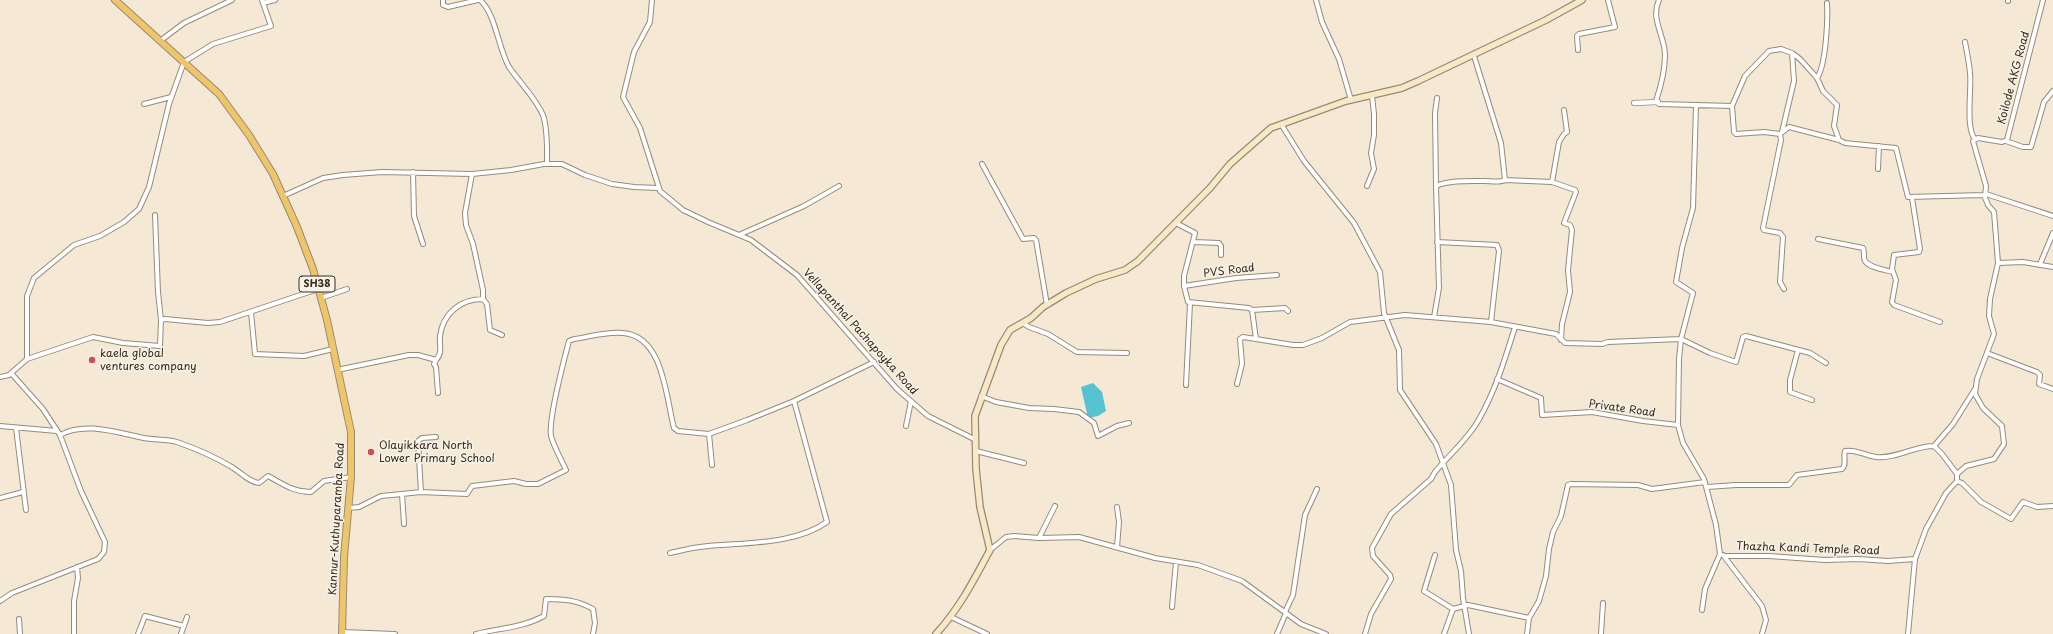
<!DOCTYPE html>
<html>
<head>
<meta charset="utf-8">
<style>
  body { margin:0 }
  canvas { display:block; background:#f5e9d5 }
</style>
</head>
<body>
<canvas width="2053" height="634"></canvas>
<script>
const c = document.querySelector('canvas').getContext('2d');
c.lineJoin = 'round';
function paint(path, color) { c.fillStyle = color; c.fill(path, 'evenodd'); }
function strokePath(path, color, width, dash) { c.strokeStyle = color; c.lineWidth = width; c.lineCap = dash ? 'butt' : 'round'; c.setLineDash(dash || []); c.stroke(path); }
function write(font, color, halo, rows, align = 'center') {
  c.font = font + ' "Playpen Sans",sans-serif'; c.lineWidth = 3; c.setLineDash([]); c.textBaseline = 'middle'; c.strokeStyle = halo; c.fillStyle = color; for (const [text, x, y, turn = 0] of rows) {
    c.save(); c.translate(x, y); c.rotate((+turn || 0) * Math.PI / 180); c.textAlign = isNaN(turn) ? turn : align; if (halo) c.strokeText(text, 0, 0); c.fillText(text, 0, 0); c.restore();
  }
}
paint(new Path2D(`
  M 1093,383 L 1102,392 L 1106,411 L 1098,416 L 1088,418 L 1081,387 Z`), '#57c2d2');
const minor = new Path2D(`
  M 443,0 L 443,5 L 448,7 L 478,0
  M 480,0 C 496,14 498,48 509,67 C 520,83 535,97 543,115 C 548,130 547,149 547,164
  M 652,0 L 650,22 L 634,52 L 623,97 L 640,128 L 660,191 L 683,210 L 708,222 L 751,240 L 797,275 L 897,389 L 928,416 L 976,440
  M 1316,0 L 1322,22 L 1339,59 L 1351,100
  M 1659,0 C 1650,19 1665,36 1665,55 C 1665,71 1661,86 1656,101 L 1659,104 L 1732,106 L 1745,76 L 1769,51 L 1781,49 L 1792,53
  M 2008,1 L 2008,0
  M 263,3 L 275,0
  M 160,41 L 184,23 L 232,0
  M 1965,42 C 1967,52 1969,62 1970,73 C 1972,87 1965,128 1975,139
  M 1578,50 L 1577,36 L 1579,34 L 1615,27 L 1608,0
  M 1817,78 L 1823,91 L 1837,105 L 1834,126 L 1839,140 L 1845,143 L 1896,148 L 1908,197 L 1984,195 L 1988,205 L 1994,212 L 1998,263 L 2023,262 L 2053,267
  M 144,104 L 171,97
  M 1696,105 L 1693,208 L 1682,248 L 1676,282 L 1693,293 L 1681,339 L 1679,359 L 1678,425 L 1683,443 L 1704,479 L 1716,525 L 1720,554 L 1705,589 L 1702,610
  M 1732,106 L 1734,132 L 1736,134 L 1764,132 L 1780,134 L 1789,127 L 1839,140
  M 1281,124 L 1304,161 L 1354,223 L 1380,272 L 1384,313 L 1399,350 L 1400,390 L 1436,444 L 1451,485 L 1456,550 L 1461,571 L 1463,598 L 1469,634
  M 1782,132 L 1794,81 L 1792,53 L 1800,59 L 1817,78 C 1826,65 1828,20 1827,3
  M 1780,134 L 1781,140 L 1763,228 L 1764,230 L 1780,233 L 1783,237 L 1780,282 L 1784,289
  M 2006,141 L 2023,147 L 2031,147 L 2044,102 L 2053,91
  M 982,164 L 1023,239 L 1034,238 L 1036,240 L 1047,305
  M 1878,169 L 1879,146
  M 413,172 L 414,216 L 423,244
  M 472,174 L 465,213 L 466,225 L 473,244 L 483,290 L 483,299
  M 1505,180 L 1552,182 L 1575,190 L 1576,192 L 1564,223 L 1570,225 L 1572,230 L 1568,270 L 1570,292 L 1562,324 L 1561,340
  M 1552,182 L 1559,142 L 1564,134 L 1567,132 L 1564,110
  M 1367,186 L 1374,169 L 1371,153 L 1374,135 L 1374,114 L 1372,96
  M 1436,186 L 1435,113 L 1437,98
  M 1986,194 L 2053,216
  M 283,196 L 323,178 L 343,175 L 382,172 L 472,174 L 511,170 L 544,164 L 562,164 L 585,175 L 612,184 L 634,187 L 658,188
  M 1985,197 L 1986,186 L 1973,141 L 1978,138 L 2002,142 L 2007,140 L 2043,0
  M 1912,198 L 1920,249 L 1919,252 L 1894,255 L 1892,269 L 1896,280 L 1892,302 L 1894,305 L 1940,322
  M 155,215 L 158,292 L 161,320
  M 1176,223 L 1195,233 L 1184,276 L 1184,286 L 1188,302 L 1249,308 L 1252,310 L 1256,339 L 1293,345 L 1303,345 L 1322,338 L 1350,322 L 1405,315 L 1491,322 L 1556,334 L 1565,343 L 1602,344 L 1608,342 L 1681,339 L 1710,353 L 1736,362 L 1743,337 L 1746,336 L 1810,353 L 1826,363
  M 739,235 L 804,206 L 839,186
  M 1818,239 L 1863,248 C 1865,252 1863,258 1865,261 C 1870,268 1885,270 1893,272
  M 1194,242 L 1219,243 L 1221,246 L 1221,255
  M 1437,242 L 1497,245 L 1499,251 L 1491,322
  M 2040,264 L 2053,233
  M 1184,286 L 1236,278 L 1277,275
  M 321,298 L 347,289
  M 1252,310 L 1285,308 L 1288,311
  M 251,312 L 255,354 L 304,356 L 333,349
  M 1434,317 L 1439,288 L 1436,186 C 1449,180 1469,181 1484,181 C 1491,181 1499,183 1505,180 L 1501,143 L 1474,56
  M 1023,323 L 1029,327 L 1048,334 L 1077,352 L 1127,353
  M 1798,350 L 1790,380 L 1790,392 L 1812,400
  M 1987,353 L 2037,372 L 2040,375 L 2039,384 L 2053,389
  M 27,359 L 93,337 L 123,343 L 160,346 L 161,320 L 165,319 L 208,323 L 220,322 L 318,289
  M 436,360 L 434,364 L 436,367 L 438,393
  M 337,370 L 409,355 L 418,355 L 436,360 C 443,353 439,344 440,336 C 443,313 461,299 483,299 L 487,304 L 490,330 L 502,335
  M 0,377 L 9,375 L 27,359 L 27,296 L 34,278 L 74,245 L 100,236 L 124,222 L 139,209 L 149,187 L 169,104 L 184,62 L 213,44 L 271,26 L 262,0
  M 1497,379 L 1541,398 L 1542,415 L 1592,412 L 1643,421 L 1678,425
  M 1237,384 L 1242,364 L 1240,339 L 1243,337 L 1256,339
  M 1186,385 L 1190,303
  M 981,396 L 996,402 L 1029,408 L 1054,409 L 1079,412 L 1094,423 L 1098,436 L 1117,426 L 1129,423
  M 0,426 L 57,431
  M 906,426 L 911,401
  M 16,428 L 26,510
  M 709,434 L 712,465
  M 60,435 C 85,421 118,433 144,438 C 154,440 167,439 177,442 C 194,448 215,457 230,466 C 240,471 248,482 259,483 L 268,476 C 283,484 293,492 311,492 L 324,481 L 351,477
  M 976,451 L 1024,463
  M 1957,474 L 1942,454 L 1934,446 L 1953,424 L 1975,389
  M 1957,481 L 1962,483 L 1981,502 L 2011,519 L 2023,502 L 2037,507 L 2053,506
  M 1707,487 L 1736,485 L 1789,485 L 1797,475 L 1842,469 C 1847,465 1843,457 1845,451 C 1856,449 1866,456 1876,457 C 1896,459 1914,446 1934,446
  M 421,492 L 418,441 L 422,438 L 436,437
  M 402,494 L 404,524
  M 0,498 L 23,492
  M 349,508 L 359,507 L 381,496 L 402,494 L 421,492 L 467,494 L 472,486 L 514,481 L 526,484 L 538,484 L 566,470 C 561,459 554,447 551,436 C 548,419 564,360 569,341 L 574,339 C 589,337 607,331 623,333 C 664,336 666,399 674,428 L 678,431 L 709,434 L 747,420 L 794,401 L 874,362
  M 1039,538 L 1055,506
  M 1117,547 L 1119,522 L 1117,507
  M 990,550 L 1006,537 L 1014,536 L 1039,538 L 1079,537 L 1155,558 L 1198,565 L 1242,581 L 1301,624 L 1326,634
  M 670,553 C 680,551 690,548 700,547 C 740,542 793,546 827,522 L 794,401
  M 1435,555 L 1424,591 L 1453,609 L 1468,605 L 1529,618
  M 1723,555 L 1762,606 L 1766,620 L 1762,634
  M 1724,556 L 1769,556 L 1825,560 L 1858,559 L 1888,561 L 1915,559
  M 0,601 L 12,593 L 98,559 L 104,552 L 105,542 L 81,491 L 60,435 L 43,409 L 11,373
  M 1172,607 L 1176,562
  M 1285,612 L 1293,595 L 1305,515 L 1317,489
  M 951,617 L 987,634
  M 19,619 L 20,634
  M 342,632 L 395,634
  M 74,634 L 74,601 L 78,578 L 77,567
  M 138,634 L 145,616 L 184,626
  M 181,634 L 187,617
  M 476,634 C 499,628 522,628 544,616 L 546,599 C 564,599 577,600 593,609 L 595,623 L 593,634
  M 1277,634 L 1286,613
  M 1365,634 L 1371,614 L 1391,579 L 1390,575 L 1373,556 L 1372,548 L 1391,514 L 1431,479 L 1435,472 C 1449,455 1467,440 1478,421 C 1495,392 1505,359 1515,327
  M 1444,634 L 1453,609
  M 1527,634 L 1529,618 L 1539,601 L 1546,576 L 1549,549 L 1553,532 L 1561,516 L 1568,485 L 1571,484 L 1638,485 L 1652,489 L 1705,482
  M 1601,634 L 1603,603
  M 1908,634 L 1915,559 L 1926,529 L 1946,493 L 1957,481 L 1957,474 L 1966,466 L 1994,459 L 2004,444 L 2002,426 L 1983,408 L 1975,394 L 1977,379 L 1994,334 L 1989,316 L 1990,299 L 1998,263`);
const tertiary = new Path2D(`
  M 1634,103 L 1658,102`);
const secondary = new Path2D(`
  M 936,634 C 959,609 974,580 990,550 L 980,507 L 976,469 L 975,416 L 1001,345 L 1010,330 L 1031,318 L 1043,307 L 1066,293 L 1096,279 L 1125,270 L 1138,261 L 1210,188 L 1230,164 L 1271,128 L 1346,101 L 1402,88 L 1418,81 L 1546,20 L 1582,0`);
const primary = new Path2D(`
  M 115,0 L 219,94 L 249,135 L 273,174 L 297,227 L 313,269 L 327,320 L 351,432 L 351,477 L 344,557 L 342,634`);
strokePath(minor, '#988a7a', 6);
strokePath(tertiary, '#988a7a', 6);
strokePath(secondary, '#988a7a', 8);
strokePath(primary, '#988a7a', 8);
strokePath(minor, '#fff', 4);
strokePath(tertiary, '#fff', 4.5);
strokePath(secondary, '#f8e8c3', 5.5);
strokePath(primary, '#eec569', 6);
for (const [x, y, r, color] of [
  [92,360,4,"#d1495b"],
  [371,452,4,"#d1495b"]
]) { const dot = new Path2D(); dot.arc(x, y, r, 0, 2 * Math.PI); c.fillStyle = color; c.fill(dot); strokePath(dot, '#f7f3e8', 1.5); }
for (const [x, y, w] of [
  [317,284,36]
]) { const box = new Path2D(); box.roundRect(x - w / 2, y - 8, w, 16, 3); c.fillStyle = '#f7f3e8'; c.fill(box); strokePath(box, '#3b2a1e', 1); }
write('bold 10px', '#3b2a1e', null, [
  ["SH38",317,284]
]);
write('11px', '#3b2a1e', '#f7f3e8', [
  ["Koilode AKG Road",2014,78,-75],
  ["PVS Road",1229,271,-7],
  ["Vellapanthal Pachapoyka Road",860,332,48],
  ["Private Road",1622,409,8],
  ["Kannur-Kuthuparamba Road",337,519,-87],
  ["Thazha Kandi Temple Road",1808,549,2]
]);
write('11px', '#3b2a1e', '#f7f3e8', [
  ["kaela global",100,354],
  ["ventures company",100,367],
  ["Olayikkara North",379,446],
  ["Lower Primary School",379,459]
], 'left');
</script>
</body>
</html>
